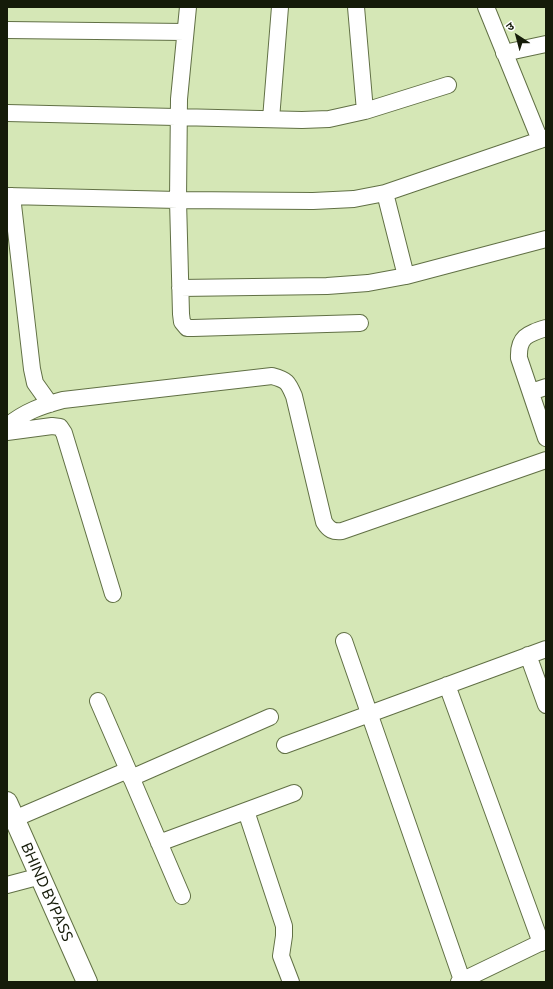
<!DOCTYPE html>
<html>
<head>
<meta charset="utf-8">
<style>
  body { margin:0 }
  #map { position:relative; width:553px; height:989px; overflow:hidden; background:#d5e7b6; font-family:Commissioner,"Noto Sans Devanagari",sans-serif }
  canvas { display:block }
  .frame { position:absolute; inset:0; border:8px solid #151b09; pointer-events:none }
  .north { position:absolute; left:497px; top:16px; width:40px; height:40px; -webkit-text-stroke:3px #fff; paint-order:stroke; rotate:324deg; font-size:11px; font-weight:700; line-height:16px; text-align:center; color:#151b09 }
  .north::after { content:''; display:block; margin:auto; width:14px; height:18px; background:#151b09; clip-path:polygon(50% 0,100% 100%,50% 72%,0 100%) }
</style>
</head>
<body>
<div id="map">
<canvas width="553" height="989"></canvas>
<div class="frame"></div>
<div class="north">उ</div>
</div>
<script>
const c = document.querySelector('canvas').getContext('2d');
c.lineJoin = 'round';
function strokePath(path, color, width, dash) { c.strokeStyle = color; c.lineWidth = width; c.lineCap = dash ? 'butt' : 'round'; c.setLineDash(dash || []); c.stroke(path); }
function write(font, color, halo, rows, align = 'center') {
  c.font = font + ' Commissioner,sans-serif'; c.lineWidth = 3; c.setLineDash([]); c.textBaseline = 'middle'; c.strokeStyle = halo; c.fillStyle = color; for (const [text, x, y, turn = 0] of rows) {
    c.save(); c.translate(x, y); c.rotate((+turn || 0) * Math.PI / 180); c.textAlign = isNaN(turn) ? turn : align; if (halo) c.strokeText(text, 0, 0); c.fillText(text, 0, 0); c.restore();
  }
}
const minor = new Path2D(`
  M 188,7 L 179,99 L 178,200 L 181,314 L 182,322 L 187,328 L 193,328 L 360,323
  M 356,7 L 365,111
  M 486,7 L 540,140
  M 7,30 L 185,32
  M 504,53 L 546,44
  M 7,113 L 302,120 L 329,119 L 365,111 L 448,85
  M 271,119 L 280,7
  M 385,193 L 406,276
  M 7,196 L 178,200 L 313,201 L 354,199 L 385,193 L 546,138
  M 12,196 L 32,369 L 35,383 L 50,404
  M 180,288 L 327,286 L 368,283 L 406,276 L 546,239
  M 546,328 C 527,334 518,337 519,358 L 546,438
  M 531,392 L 546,387
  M 7,426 C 26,411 41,406 63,400 L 272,376 C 287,380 288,382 294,396 L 324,522 C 329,530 333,532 342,531 L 546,460
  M 7,432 L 52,426 L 60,427 L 64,433 L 113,594
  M 344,641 L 462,980
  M 528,655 L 546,705
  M 447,685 L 541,943
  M 98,701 L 128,770
  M 285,745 L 546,649
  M 131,778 L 270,717
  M 246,811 L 284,926 L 284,936 L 281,956 L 291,982
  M 14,819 L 128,770 L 182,896
  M 159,843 L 294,793
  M 7,885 L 41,876
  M 459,982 L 546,940`);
const tertiary = new Path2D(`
  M 7,802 L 87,982`);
strokePath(minor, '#617045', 18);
strokePath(tertiary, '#617045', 22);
strokePath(minor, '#fff', 16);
strokePath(tertiary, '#fff', 20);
write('15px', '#151b09', '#fff', [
  ["BHIND BYPASS",47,892,66]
]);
</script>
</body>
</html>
